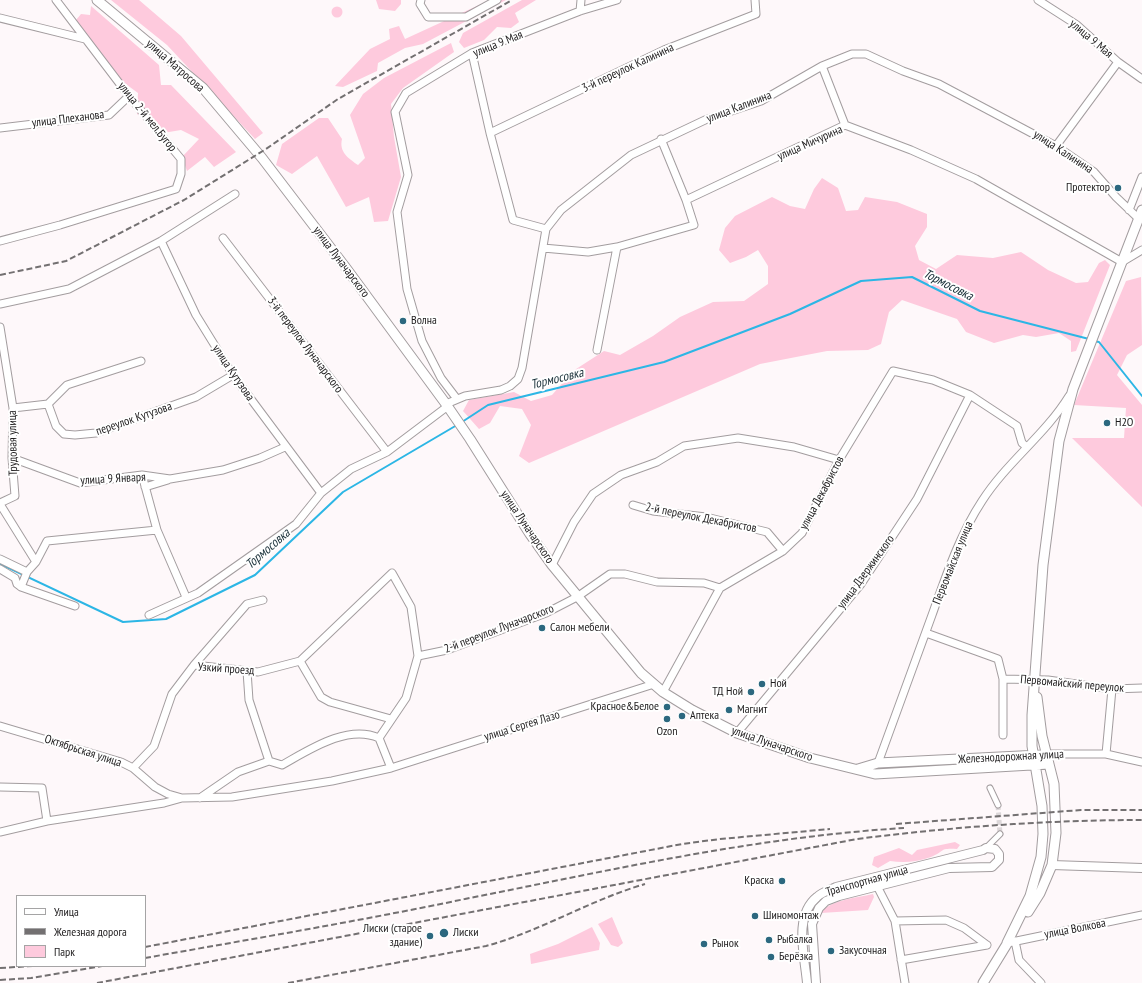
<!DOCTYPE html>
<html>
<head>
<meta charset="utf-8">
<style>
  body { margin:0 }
  #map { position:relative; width:1142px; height:983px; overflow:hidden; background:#fef8fa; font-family:"PT Sans Narrow",sans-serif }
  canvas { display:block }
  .legend { position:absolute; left:16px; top:895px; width:130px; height:72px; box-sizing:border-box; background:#fff; border:1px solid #a5a4a5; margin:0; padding:5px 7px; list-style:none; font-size:12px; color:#1e1c1d }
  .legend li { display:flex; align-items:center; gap:8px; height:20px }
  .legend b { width:20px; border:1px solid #a5a4a5 }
</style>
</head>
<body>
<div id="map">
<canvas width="1142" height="983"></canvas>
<ul class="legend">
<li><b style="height:5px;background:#fff"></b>Улица</li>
<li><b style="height:5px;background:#737071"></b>Железная дорога</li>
<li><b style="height:11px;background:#fecadd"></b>Парк</li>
</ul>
</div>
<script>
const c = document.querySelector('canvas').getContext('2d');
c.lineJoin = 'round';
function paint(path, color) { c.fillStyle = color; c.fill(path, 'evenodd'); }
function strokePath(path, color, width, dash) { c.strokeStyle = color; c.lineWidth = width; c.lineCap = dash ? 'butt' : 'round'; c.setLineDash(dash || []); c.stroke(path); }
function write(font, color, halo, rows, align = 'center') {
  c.font = font + ' "PT Sans Narrow",sans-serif'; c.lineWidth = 4; c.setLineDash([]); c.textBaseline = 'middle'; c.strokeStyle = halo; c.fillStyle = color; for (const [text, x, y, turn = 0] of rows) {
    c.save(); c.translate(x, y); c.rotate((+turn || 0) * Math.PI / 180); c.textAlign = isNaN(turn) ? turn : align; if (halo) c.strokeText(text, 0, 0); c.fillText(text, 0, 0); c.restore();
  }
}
paint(new Path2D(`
  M 111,0 L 139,0 L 181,36 L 263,133 L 255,139 L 167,45 Z
  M 376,0 L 401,0 L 401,4 L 395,11 L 379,9 Z
  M 490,0 L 506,0 L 423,44 L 405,48 L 378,63 L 377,71 L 343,87 L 335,86 L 370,49 L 390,39 L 389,29 L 399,26 L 405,39 Z
  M 522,0 L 536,0 L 515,13 L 519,22 L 511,28 L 497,27 L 484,40 L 464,48 L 459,42 L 463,33 Z
  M 91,6 L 159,65 L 161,85 L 171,85 L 236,152 L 214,167 L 205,157 L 187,171 L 182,157 L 199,139 L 181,130 L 163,133 L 137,114 L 138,93 L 123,82 L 76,20 L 81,14 L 90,15 Z
  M331.5 12a5.5 5.5 0 1 1 11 0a5.5 5.5 0 1 1-11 0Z
  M 451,43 L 454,52 L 403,88 L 391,104 L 394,137 L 401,177 L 388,221 L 374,222 L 369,197 L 346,207 L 317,156 L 292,174 L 276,165 L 282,144 L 319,118 L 328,118 L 342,139 C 339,152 348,158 358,165 L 365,158 L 350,115 L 363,94 L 384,78 Z
  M 822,178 L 838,188 L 846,211 L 858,210 L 865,197 L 897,202 L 927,214 L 927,227 L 915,246 L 919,260 L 936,269 L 957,255 L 993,258 L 1021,252 L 1048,270 L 1076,283 L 1088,282 L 1099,263 L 1105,260 L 1110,265 L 1076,351 L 1071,352 L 1071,341 L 1059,333 L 1036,337 L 1023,335 L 994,343 L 966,332 L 957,319 L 902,300 L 889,312 L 881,344 L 868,350 L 827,351 L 760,364 L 529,463 L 519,456 L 531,425 L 522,409 L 500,406 L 490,423 L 479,429 L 463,411 L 469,400 L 514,392 L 531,401 L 552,395 L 573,371 L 604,351 L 620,355 L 653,336 L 680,317 L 713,302 L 744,301 L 768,284 L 768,266 L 758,250 L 746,257 L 730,263 L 719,250 L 725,228 L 735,216 L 772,197 L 790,206 L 805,209 L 814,189 Z
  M 1141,277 L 1142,345 L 1127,355 L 1117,375 L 1142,405 L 1142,507 L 1072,438 L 1124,438 L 1126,408 L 1074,405 L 1126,281 Z
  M 955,842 L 960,845 L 957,849 C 938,848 946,851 931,857 C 917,862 904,863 890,861 L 878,868 L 872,865 L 874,857 L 899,848 L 912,855 L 917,850 Z
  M 873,894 L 874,897 L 868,910 L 821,913 L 821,911 C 836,899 855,898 873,894 Z
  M 612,917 L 623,943 L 618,947 L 611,945 L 598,924 Z
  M 592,927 L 600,943 L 599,950 L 531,964 L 530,954 L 558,944 Z`), '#fecadd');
strokePath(new Path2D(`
  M 1094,341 L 1099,342 L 1142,396
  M 462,422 L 488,405 L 664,362 L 790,314 L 861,281 L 912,277 L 980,311 L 1089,339
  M 0,564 L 123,622 L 166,619 L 255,575 L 343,492 L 457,425`), '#2cb6e5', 2);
strokePath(new Path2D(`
  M 998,805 L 1000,834`), '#dcd7d9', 5, [5, 2.5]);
const pedestrian = new Path2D(`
  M 990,788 L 998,805
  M 986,848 L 1000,834`);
const minor = new Path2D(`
  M 421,0 L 420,4 L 428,17 L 466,17 L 497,0
  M 1038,0 L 1077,25 L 1118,62 L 1142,79
  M 580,11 L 581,0
  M 0,18 L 85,39
  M 472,53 L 490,133 L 664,50 L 756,14 L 755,0
  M 822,66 L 845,125
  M 0,128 L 109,115 L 129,96
  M 490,133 L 513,220 L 546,229
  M 661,139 L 686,200
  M 1056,146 L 1118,62
  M 1129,210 L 1142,177
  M 223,238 L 387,452
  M 0,241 L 60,225 L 176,189 L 181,174 L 181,159 L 129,96 L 56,0
  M 161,241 L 196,315 L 233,375 L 321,493
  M 543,248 L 588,252 L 617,247
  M 0,304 L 69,289 L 161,241 L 235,194
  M 0,327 L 13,408 L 12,458 L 15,496 L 0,503
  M 597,350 L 617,247 L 694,225 L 686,200 L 845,125 L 911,150 L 976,179 L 1122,262 L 1142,250
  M 457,399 L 441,378 L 422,341 L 407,289 L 397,212 L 408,175 L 395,112 L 406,93 L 472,53 L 580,11 L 617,0
  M 48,404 L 56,426 L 64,434 L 75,435 L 96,433 L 196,397 L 233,375
  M 446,404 L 465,396 L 501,390 L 510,386 L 518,379 L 522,368 L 546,229 L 561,210 L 631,155 L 705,120 L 761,101 L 822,66 L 852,54 L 866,54 L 903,71 L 939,84 L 1056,146 L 1094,172 L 1116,197 L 1139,219
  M 13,408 L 48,404 L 67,385 L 141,361
  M 12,458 L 80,483 L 142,475 L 170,479 L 223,470 L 260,458 L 285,447
  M 142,475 L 157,530 L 186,597
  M 145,487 L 168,480
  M 0,504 L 36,562 L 27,572 L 21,587
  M 633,505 L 653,511 L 706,517 L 767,532 L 783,551
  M 0,559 L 27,572
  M 36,562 L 47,541 L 157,530
  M 552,565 L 574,522 L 593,494 L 621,475 L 657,462 L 684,446 L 738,438 L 794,447 L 839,460
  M 0,569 L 15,578 L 17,584 L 21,587 L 75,606
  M 149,615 L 198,593 L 296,524 L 321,493 L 351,469 L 387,452 L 448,406
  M 926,633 L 998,659 L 1003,679 L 1048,680 L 1112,689 L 1142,688
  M 418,656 L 447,650 L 546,613 L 577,597 L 610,574 L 625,574 L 657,582 L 704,583 L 720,588
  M 300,661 L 321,697 L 330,702 L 391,719
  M 194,665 L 247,604 L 263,600
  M 247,671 L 249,700 L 269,761
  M 1003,679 L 1003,735
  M 663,692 L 720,588 L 783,551 L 802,533 L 839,460 L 893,371 L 933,380 L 970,395 L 1017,426 L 1022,443 L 1027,447
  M 0,726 L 121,762 L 133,768 L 155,787 L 168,794 L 182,798 L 232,797 L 332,781 L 391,768 L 654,684
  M 737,733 L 861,584 L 917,499 L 970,395
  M 1047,754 L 1106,754 L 1142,762
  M 1106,754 L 1112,689
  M 878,763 C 896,714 914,664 932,615 C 946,576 959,536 982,501 C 1007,462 1045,435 1069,396
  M 133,768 L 154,746 L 172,694 L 194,665 L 258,672 L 300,661 L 392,573 L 411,607 L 418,656 L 406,698 L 379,738
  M 0,787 L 42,788 L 47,821
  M 200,798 L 238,772 L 269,761 L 282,765 C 309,750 347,724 379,738 L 391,768
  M 0,832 L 47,821 L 164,803 L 182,798
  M 877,886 L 895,921 L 905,983
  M 895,921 L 946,920 L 964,928 L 987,945
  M 1015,941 L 1019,960 L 1041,983
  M 1007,943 L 1142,915
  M 901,960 L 987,945`);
const tertiary = new Path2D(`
  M 1052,865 L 1142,868
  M 807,983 C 805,957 793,916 817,897 C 822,892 830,890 836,887 L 983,850 L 986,848 L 995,849 L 999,854 L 999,860 L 992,867 L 949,868 L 839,896 L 826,901 L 819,908 L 812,924 L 816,983`);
const secondary = new Path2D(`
  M 97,0 L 203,88 L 262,158 L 346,268 L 446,404 L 470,439 L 530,534 L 552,565 L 641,673 L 663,692 L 692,710 L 737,733 L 810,758 L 875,774 L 1049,764
  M 858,769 L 878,763 L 1040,755
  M 1028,912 L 1040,893 L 1052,865 L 1056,833 L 1054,784 L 1042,736 L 1037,697
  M 1007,943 L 1030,896 L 1041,857 L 1043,834 L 1042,806 L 1032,746 L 1032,715 L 1043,565 L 1059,441 L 1073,389 L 1142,210
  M 983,983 L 1010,939`);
strokePath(pedestrian, '#a39d9f', 7);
strokePath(minor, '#a39d9f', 9);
strokePath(tertiary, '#a39d9f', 10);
strokePath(secondary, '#a39d9f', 11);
strokePath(pedestrian, '#fff', 5);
strokePath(minor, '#fff', 7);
strokePath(tertiary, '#fff', 8);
strokePath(secondary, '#fff', 9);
strokePath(new Path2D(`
  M 0,275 L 66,261 L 184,200 L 266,149 L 338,99 L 512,0
  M 896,824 L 1081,810 L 1142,810
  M 145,947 L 682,844 L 720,839 L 830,829
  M 145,958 C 252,939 359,921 465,899 C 611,870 756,837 904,828
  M 0,968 L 33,966
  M 0,980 L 31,978 L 102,966
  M 97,983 L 857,839 C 951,827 1047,820 1142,820
  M 288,983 L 486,946 C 541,931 590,900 645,884`), '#737071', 2, [6, 3]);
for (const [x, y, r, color] of [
  [1118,188,4,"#2c687f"],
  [403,321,4,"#2c687f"],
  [1107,423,4,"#2c687f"],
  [542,628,4,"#2c687f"],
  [762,684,4,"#2c687f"],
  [751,692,4,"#2c687f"],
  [667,707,4,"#2c687f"],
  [729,710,4,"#2c687f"],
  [682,716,4,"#2c687f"],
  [667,719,4,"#2c687f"],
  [782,881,4,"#2c687f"],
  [755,916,4,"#2c687f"],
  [444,933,5,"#2c687f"],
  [430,936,4,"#2c687f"],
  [769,940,4,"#2c687f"],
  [704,944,4,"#2c687f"],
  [831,951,4,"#2c687f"],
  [771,957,4,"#2c687f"]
]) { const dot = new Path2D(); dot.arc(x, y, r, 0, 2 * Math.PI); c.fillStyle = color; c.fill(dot); strokePath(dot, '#fff', 1.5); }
write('12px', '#1e1c1d', '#fff', [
  ["улица 9 Мая",1091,39,40],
  ["улица 9 Мая",498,44,-22],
  ["улица Матросова",175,66,41],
  ["3-й переулок Калинина",628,68,-25],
  ["улица Калинина",739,107,-21],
  ["улица 2-й мел.Бугор",147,117,51],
  ["улица Плеханова",68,119,-7],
  ["улица Мичурина",810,143,-24],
  ["улица Калинина",1063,152,33],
  ["улица Луначарского",341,262,53],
  ["3-й переулок Луначарского",305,345,53],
  ["улица Кутузова",233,373,56],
  ["переулок Кутузова",134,419,-19],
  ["Трудовая улица",13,443,-91],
  ["улица 9 Января",113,479,-3],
  ["улица Декабристов",822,493,-62],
  ["2-й переулок Декабристов",701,518,11],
  ["улица Луначарского",527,527,56],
  ["Первомайская улица",953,563,-68],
  ["улица Дзержинского",866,572,-54],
  ["2-й переулок Луначарского",499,629,-21],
  ["Узкий проезд",226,669,4],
  ["Первомайский переулок",1072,684,5],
  ["улица Сергея Лазо",522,726,-17],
  ["улица Луначарского",772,744,19],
  ["Октябрьская улица",83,751,18],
  ["Железнодорожная улица",1011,757,-3],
  ["Транспортная улица",867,881,-16],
  ["улица Волкова",1075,929,-11]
]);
write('12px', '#1e1c1d', '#fff', [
  ["Протектор",1110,188,"right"],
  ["Волна",411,321],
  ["H2O",1115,423],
  ["Салон мебели",550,628],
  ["Ной",770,684],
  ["ТД Ной",743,692,"right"],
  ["Красное&Белое",659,707,"right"],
  ["Магнит",737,710],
  ["Аптека",690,716],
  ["Ozon",667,732,"center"],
  ["Краска",774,881,"right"],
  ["Шиномонтаж",763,916],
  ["Лиски (старое",422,929,"right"],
  ["здание)",422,943,"right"],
  ["Лиски",453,933],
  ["Рыбалка",777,940],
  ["Рынок",712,944],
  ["Закусочная",839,951],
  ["Берёзка",779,957]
], 'left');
write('italic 13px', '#172d36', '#fff', [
  ["Тормосовка",948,285,27],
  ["Тормосовка",557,379,-14],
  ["Тормосовка",268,549,-41]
]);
</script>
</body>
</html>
